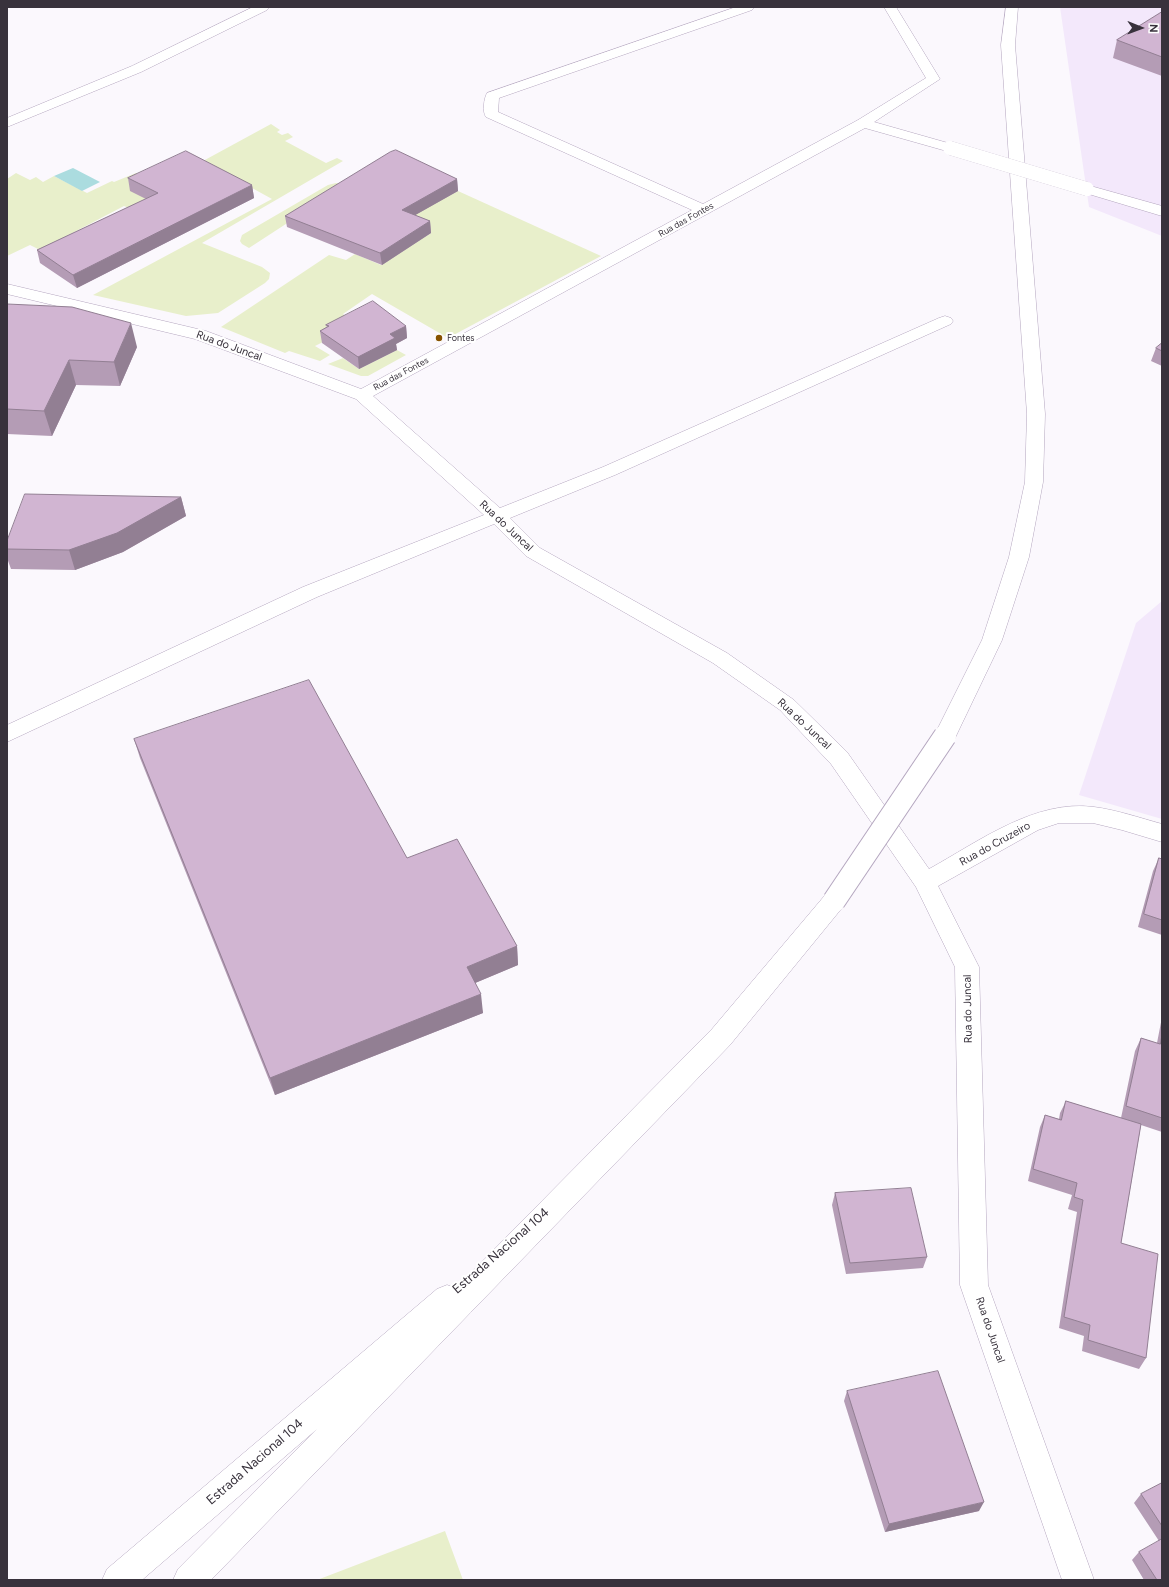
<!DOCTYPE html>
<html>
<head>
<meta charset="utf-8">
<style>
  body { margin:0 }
  #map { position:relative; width:1169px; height:1587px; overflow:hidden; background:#fbf8fd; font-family:Figtree,sans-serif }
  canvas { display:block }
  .frame { position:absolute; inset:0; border:8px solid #38323c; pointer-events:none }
  .north { position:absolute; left:1121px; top:8px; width:40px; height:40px; -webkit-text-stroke:3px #fff; paint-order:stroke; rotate:91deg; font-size:11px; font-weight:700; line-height:16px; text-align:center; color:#38323c }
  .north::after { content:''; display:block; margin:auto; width:14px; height:18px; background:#38323c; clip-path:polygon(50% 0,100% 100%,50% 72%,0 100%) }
</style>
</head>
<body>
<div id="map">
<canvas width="1169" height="1587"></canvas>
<div class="frame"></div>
<div class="north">N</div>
</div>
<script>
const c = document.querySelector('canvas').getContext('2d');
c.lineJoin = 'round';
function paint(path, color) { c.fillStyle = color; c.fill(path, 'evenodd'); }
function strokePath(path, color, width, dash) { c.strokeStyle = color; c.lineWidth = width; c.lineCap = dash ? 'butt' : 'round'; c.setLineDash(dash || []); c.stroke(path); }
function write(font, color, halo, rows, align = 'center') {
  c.font = font + ' Figtree,sans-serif'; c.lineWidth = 4; c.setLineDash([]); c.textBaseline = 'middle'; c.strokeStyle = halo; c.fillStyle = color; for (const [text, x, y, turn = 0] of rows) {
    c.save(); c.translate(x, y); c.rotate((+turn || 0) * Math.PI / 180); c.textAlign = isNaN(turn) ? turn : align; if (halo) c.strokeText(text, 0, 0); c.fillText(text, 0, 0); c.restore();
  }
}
paint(new Path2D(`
  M 1060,7 L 1162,7 L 1162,236 L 1089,207 Z
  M 1162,601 L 1162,819 L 1079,795 L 1136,623 Z`), '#f3e8fb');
paint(new Path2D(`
  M 271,124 L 280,130 L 277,132 L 282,135 L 288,133 L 293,137 L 285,141 L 326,163 L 337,158 L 343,161 L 202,243 L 262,267 L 270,273 L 269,279 L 265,283 L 218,313 L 186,316 L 93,295 L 272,199 L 203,161 Z
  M 16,173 L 30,180 L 36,177 L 43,182 L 54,176 L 87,193 L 112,181 L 114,182 L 136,173 L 151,181 L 152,203 L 129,208 L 124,206 L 40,250 L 30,245 L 7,256 L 7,179 Z
  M 336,183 L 443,199 L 458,191 L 601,256 L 448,338 L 372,294 L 343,314 L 354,323 L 331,338 L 315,346 L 330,355 L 320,361 L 289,351 L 285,353 L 221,327 L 329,255 L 346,260 L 355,254 L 381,265 L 431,233 L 312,207 L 249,248 L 242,244 L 240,241 L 242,235 L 328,185 Z
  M 397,350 L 406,355 L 368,376 L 361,376 L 328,364 L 343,358 L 359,369 Z
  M 445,1531 L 463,1580 L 317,1580 Z`), '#e8efcb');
paint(new Path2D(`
  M 73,168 L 100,182 L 82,191 L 54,176 Z`), '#abdcdf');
const minor = new Path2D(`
  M 253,7 L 269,7 L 267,10 L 141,72 L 7,127 L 7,118 L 132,66 Z
  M 736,7 L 754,7 L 752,10 L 499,98 L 498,112 L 703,204 L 858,120 L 926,78 L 884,7 L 896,7 L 940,79 L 874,122 L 955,145 L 957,148 L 955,151 L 950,152 L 865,128 L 373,396 L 500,508 L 603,467 L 939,318 L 945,316 L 951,318 L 953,321 L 951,324 L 615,475 L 510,518 L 540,548 L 727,653 L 794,700 L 847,752 L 929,869 C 978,842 1035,799 1094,807 C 1117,810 1140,818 1162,824 L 1162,842 L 1122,830 L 1093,823 L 1059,823 L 1038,830 L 938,886 L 979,967 L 988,1285 L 1094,1580 L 1062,1580 L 960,1285 L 955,967 L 916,887 L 831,764 L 780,710 L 713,663 L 526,556 L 494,524 L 317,597 L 7,742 L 7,725 L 303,587 L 484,515 L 356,399 L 195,339 L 7,294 L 7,284 L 206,331 L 361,389 L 692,210 L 486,117 C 482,112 484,98 487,93 Z
  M 1087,185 L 1162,206 L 1162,216 L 1082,192 L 1080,189 L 1082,186 Z`);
const major = new Path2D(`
  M 1006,7 L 1018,7 L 1015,45 L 1045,414 L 1043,482 L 1029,557 L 1002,640 L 956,736 L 953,742 L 945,744 L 937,742 L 934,736 L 982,640 L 1009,557 L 1025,482 L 1027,414 L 1001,45 Z
  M 834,892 L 842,894 L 846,901 L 842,908 L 730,1045 L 211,1580 L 173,1580 L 178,1569 L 317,1429 L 142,1580 L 102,1580 L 107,1569 L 437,1289 L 447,1285 L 456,1288 L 712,1029 L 826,894 Z`);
strokePath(minor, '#b4a6bf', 1);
strokePath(major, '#b4a6bf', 1);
paint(minor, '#fff');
paint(major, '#fff');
const minorBridge = new Path2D(`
  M 950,148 L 1087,189`);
const majorBridge = new Path2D(`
  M 834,901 L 945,736`);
strokePath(minorBridge, '#b4a6bf', 14, []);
strokePath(majorBridge, '#b4a6bf', 24, []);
strokePath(minorBridge, '#fff', 14);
strokePath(majorBridge, '#fff', 22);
paint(new Path2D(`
  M 1162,12 L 1162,76 L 1113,58 L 1117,40 Z
  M 128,178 L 252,185 L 254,198 L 77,288 L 40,263 L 37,250 L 146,199 L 130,191 Z
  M 457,179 L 458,191 L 415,215 L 430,221 L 431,233 L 382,265 L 287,227 L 285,216 Z
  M 7,304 L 137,347 L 120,386 L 76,385 L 52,436 L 7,434 Z
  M 326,325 L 406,326 L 407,338 L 396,344 L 397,350 L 359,369 L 322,343 L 320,331 L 327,327 Z
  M 1162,343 L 1162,366 L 1151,361 L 1156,348 Z
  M 181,497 L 186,516 L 123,552 L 75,570 L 11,569 L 7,558 L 7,541 Z
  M 134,739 L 407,858 L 517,946 L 518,965 L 475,983 L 483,1013 L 275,1095 L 140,758 Z
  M 1159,858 L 1162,859 L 1162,935 L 1138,927 L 1153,871 Z
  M 1162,1017 L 1162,1132 L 1141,1125 L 1121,1243 L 1146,1358 L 1139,1369 L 1082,1351 L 1084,1336 L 1059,1328 L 1077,1212 L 1068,1209 L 1072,1195 L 1028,1181 L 1040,1127 L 1045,1115 L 1059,1119 L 1060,1113 L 1066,1101 L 1121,1118 L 1135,1051 L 1141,1038 L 1157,1043 Z
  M 835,1193 L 927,1257 L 923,1268 L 846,1274 L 832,1205 Z
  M 847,1391 L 979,1511 L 885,1532 L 844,1401 Z
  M 1162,1483 L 1162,1580 L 1144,1580 L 1132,1560 L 1139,1552 L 1159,1541 L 1134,1503 L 1141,1494 Z`), '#b49cb5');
paint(new Path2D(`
  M 457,179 L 458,191 L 403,222 L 402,210 Z
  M 252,185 L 254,198 L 77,288 L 73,275 Z
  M 430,221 L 431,233 L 382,265 L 380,253 Z
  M 131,323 L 137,347 L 120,386 L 114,362 Z
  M 406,326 L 407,338 L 396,344 L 397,350 L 359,369 L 358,357 L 390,334 Z
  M 69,360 L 76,385 L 52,436 L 44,411 Z
  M 181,497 L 186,516 L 123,552 L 75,570 L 69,550 Z
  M 517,946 L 518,965 L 468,986 L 467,967 Z
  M 481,994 L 483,1013 L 275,1095 L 270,1078 Z
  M 984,1502 L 979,1511 L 885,1532 L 889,1524 Z`), '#927f93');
const building = new Path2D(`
  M 1162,12 L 1162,57 L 1117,40 Z
  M 396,150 L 457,179 L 402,210 L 430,221 L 380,253 L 285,216 L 390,152 Z
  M 186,151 L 252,185 L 73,275 L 37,250 L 158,193 L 128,178 Z
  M 373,301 L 406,326 L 390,334 L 395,338 L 358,357 L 320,331 L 329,326 L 326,325 Z
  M 7,304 L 72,307 L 131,323 L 114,362 L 69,360 L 44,411 L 7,409 Z
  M 1162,343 L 1162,351 L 1156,348 Z
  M 25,494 L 181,497 L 117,533 L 69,550 L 7,549 L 7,541 Z
  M 309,680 L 407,858 L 457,839 L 517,946 L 467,967 L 481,994 L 270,1078 L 134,739 Z
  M 1159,858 L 1162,859 L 1162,920 L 1144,914 Z
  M 1162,1035 L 1162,1118 L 1126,1106 L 1141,1038 L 1160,1044 Z
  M 1066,1101 L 1141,1124 L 1121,1243 L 1158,1254 L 1146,1358 L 1088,1340 L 1090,1325 L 1064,1317 L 1083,1200 L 1074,1197 L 1077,1183 L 1033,1169 L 1045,1115 L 1061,1120 Z
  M 911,1188 L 927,1257 L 850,1263 L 835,1193 Z
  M 938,1371 L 984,1502 L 889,1524 L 847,1391 Z
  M 1162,1483 L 1162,1526 L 1141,1494 Z
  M 1162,1539 L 1162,1580 L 1157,1580 L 1139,1552 Z`);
paint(building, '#d1b5d2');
strokePath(building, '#927f93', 1);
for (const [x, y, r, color] of [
  [439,338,4,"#875200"]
]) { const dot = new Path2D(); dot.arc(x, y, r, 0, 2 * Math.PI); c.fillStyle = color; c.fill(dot); strokePath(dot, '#fff', 1.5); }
write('9px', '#38323c', '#fff', [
  ["Rua das Fontes",686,220,-29],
  ["Rua das Fontes",401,374,-28]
]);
write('9px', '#38323c', '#fff', [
  ["Fontes",447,338]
], 'left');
write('11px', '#38323c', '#fff', [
  ["Rua do Juncal",229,346,20],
  ["Rua do Juncal",506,526,43],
  ["Rua do Juncal",804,724,43],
  ["Rua do Cruzeiro",995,844,-29],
  ["Rua do Juncal",968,1009,-91],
  ["Rua do Juncal",990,1330,71]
]);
write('13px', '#38323c', '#fff', [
  ["Estrada Nacional 104",501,1251,-41],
  ["Estrada Nacional 104",255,1462,-41]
]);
</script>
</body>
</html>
